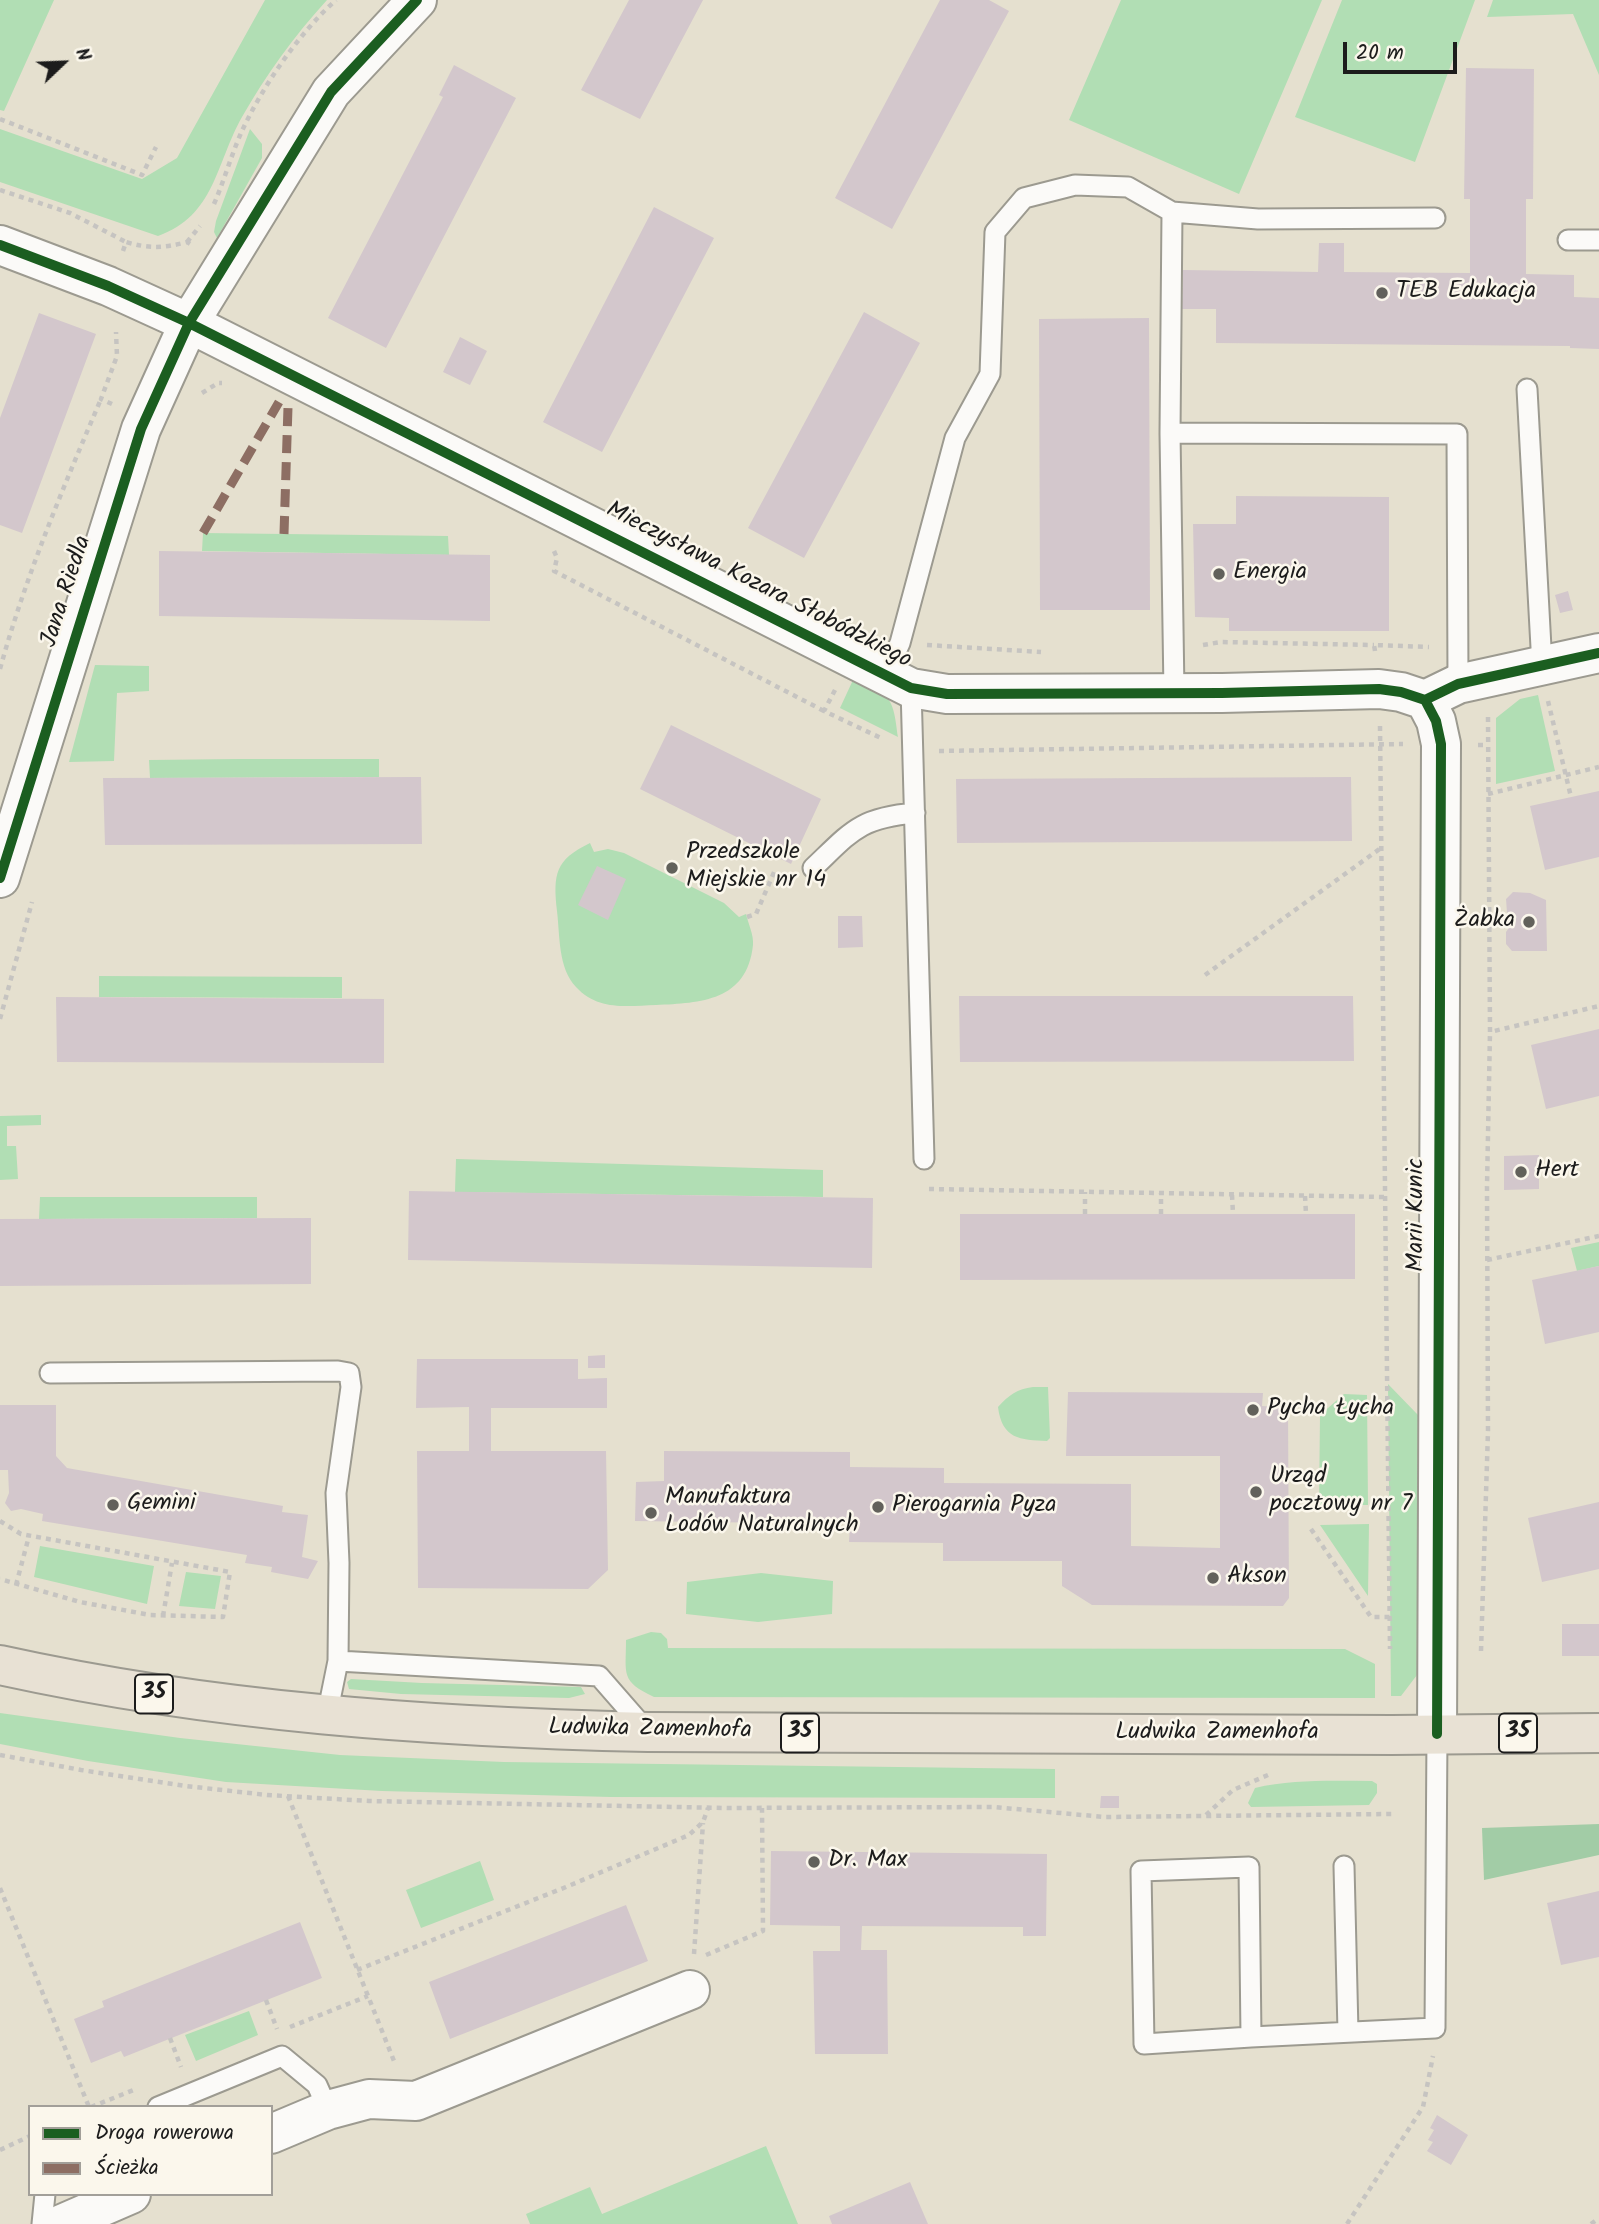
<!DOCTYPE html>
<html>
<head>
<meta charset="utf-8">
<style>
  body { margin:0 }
  #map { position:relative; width:1599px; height:2224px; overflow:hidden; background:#e5e0cf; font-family:Kalam,sans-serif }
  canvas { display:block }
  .legend { position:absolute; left:28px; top:2105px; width:245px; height:91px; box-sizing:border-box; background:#fbf7ec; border:2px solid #a29f99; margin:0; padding:9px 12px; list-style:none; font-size:21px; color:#1c1c1c }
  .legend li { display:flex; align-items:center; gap:14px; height:35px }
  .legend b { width:35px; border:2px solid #a29f99 }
  .north { position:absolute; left:28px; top:28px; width:70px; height:70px; -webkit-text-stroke:5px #fbf7ec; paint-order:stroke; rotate:67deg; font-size:19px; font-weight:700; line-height:28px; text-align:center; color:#1c1c1c }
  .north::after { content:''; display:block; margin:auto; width:24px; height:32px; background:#1c1c1c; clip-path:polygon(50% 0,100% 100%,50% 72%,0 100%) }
  .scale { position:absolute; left:1343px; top:42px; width:114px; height:32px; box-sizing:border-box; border:4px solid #1c1c1c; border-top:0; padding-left:9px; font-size:21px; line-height:24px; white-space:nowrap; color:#1c1c1c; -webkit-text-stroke:5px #fbf7ec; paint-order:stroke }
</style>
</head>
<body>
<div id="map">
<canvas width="1599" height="2224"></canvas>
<ul class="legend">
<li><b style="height:9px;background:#1b5e20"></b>Droga rowerowa</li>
<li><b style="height:9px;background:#8d6e63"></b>Ścieżka</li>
</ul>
<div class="north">N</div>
<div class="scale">20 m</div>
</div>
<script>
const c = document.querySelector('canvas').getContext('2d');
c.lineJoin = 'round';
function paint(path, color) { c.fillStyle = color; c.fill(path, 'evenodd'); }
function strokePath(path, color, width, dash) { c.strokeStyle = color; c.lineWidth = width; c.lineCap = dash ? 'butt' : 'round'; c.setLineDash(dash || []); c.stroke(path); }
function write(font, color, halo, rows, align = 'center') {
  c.font = font + ' Kalam,sans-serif'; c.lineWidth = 5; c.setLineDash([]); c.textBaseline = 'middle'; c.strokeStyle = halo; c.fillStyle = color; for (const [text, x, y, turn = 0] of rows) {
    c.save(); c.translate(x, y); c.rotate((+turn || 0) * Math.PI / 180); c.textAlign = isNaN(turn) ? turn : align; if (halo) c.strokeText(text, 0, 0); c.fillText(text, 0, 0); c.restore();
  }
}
paint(new Path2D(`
  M 0,0 L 54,0 L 4,111 L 0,110 Z
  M 265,0 L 327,0 C 294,36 266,75 242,117 C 216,163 215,216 158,236 L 0,182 L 0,129 L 142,179 L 177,158 Z
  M 1121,0 L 1322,0 L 1239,194 L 1069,120 Z
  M 1342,0 L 1475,0 L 1415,162 L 1295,117 Z
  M 1493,0 L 1599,0 L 1599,75 L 1573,14 L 1487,17 Z
  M 250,129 L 262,144 L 262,158 L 217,238 L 214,232 L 216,221 Z
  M 203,533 L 448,536 L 449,555 L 202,551 Z
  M 95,665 L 149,666 L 149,691 L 117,693 L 114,761 L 69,762 Z
  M 853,680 C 891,696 893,695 898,737 L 840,708 Z
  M 1538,695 L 1555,771 L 1496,784 L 1496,718 L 1520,699 Z
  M 238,759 L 379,759 L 379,777 L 150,778 L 149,760 Z
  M 590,843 L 594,852 L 608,849 L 624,853 L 724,903 L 739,917 L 746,914 C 748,923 754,935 753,945 C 747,1001 701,1003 656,1005 C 627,1006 598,1011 576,987 C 558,968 560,936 557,911 C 553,874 555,860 590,843 Z
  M 99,976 L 342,977 L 342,998 L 99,997 Z
  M 41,1115 L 41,1125 L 7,1126 L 7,1146 L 16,1146 L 18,1179 L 0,1180 L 0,1116 Z
  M 456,1159 L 823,1170 L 823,1197 L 455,1192 Z
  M 40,1197 L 257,1197 L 257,1218 L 39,1219 Z
  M 1599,1242 L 1599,1266 L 1577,1271 L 1571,1248 Z
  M 1388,1384 L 1418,1415 L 1417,1675 L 1401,1696 L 1391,1696 Z
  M 1033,1387 L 1048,1387 L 1050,1438 L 1047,1441 C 1020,1440 1002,1439 998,1407 C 1009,1395 1017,1389 1033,1387 Z
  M 1344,1394 L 1367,1395 L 1368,1505 L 1319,1505 L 1320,1415 Z
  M 1369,1524 L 1368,1596 L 1320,1525 Z
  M 40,1546 L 154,1566 L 147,1604 L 34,1577 Z
  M 186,1572 L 221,1576 L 215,1609 L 179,1606 Z
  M 761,1573 L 833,1581 L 832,1614 L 758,1622 L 686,1614 L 687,1582 Z
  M 651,1632 L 661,1633 L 667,1639 L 668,1648 L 1345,1649 L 1375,1664 L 1375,1698 L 654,1697 C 620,1681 626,1674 626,1640 Z
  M 351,1679 L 422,1683 L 581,1687 L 585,1694 L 569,1698 L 401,1694 L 349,1689 L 347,1682 Z
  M 0,1713 L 180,1738 L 340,1755 L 504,1762 L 1055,1769 L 1055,1798 L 611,1797 L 382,1791 L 226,1782 L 88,1761 L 0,1744 Z
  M 1372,1781 L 1377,1784 L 1377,1793 L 1369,1805 L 1251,1807 L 1248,1803 L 1255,1788 C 1293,1779 1333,1781 1372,1781 Z
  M 480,1861 L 494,1900 L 421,1928 L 406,1890 Z
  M 249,2011 L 258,2035 L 196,2061 L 185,2035 Z
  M 766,2146 L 798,2224 L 530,2224 L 526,2214 L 590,2187 L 602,2214 Z`), '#b1deb4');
paint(new Path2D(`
  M 1599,1824 L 1599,1855 L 1484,1880 L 1482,1828 Z`), '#a2cca6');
paint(new Path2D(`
  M 629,0 L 703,0 L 640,119 L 581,90 Z
  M 940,0 L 989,0 L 1009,11 L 892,229 L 835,198 Z
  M 454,65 L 516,98 L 386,348 L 328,318 L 443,97 L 439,95 Z
  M 1466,68 L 1534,69 L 1533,199 L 1526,199 L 1526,274 L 1574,275 L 1574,297 L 1599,298 L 1599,349 L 1570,348 L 1570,346 L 1216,343 L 1216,309 L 1182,309 L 1183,270 L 1318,272 L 1319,243 L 1344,243 L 1344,272 L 1470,273 L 1470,199 L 1464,199 Z
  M 654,207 L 714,238 L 602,452 L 543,422 Z
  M 864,312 L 920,343 L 804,558 L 748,528 Z
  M 39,313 L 96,334 L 22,533 L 0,525 L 0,418 Z
  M 1149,318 L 1150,610 L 1040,610 L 1039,319 Z
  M 460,337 L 487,351 L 470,385 L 443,372 Z
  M 1236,496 L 1389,497 L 1389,631 L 1229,631 L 1229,618 L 1195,617 L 1193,524 L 1236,524 Z
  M 159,551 L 490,555 L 490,621 L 159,616 Z
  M 1568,591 L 1573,610 L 1560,613 L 1555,595 Z
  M 671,725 L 821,799 L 791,864 L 640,789 Z
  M 421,777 L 422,844 L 105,845 L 103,778 Z
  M 1351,777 L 1352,841 L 957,843 L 956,779 Z
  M 1599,791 L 1599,857 L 1545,870 L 1530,806 Z
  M 597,866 L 626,879 L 608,920 L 578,905 Z
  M 1513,892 L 1530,893 L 1546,900 L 1547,951 L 1512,951 L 1506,944 L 1506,932 L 1511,925 L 1507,913 L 1506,899 Z
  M 838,916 L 862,916 L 863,947 L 838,948 Z
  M 959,996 L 1353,996 L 1354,1061 L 960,1062 Z
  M 56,997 L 384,999 L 384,1063 L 57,1062 Z
  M 1599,1029 L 1599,1096 L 1546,1109 L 1531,1045 Z
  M 1539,1155 L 1539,1189 L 1504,1190 L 1504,1156 Z
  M 409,1191 L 873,1198 L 872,1268 L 408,1260 Z
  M 960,1214 L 1355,1214 L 1355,1279 L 960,1280 Z
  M 311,1218 L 311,1284 L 0,1286 L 0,1219 Z
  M 1599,1266 L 1599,1332 L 1545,1344 L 1532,1280 Z
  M 605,1355 L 605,1368 L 588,1368 L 588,1356 Z
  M 417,1359 L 578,1359 L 578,1379 L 607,1378 L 607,1408 L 491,1408 L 491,1451 L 606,1451 L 608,1570 L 588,1589 L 418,1588 L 417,1451 L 469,1451 L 469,1407 L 416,1408 Z
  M 1068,1392 L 1263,1393 L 1262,1406 L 1288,1408 L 1289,1598 L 1283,1606 L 1092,1605 L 1062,1586 L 1062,1561 L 943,1561 L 943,1543 L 849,1542 L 850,1524 L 635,1521 L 636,1482 L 664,1481 L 664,1451 L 850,1452 L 850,1467 L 944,1468 L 944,1483 L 1131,1484 L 1131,1546 L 1220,1548 L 1220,1456 L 1066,1456 Z
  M 0,1405 L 56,1405 L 56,1456 L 67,1468 L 283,1506 L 282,1512 L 308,1515 L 302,1557 L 318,1561 L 308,1579 L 271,1572 L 272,1567 L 245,1563 L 247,1555 L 42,1521 L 43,1514 L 21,1509 L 11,1511 L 5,1503 L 9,1493 L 8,1470 L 0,1470 Z
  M 1599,1502 L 1599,1569 L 1542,1582 L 1528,1518 Z
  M 1562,1624 L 1599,1624 L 1599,1656 L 1562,1656 Z
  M 1101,1796 L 1119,1796 L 1119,1808 L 1100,1808 Z
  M 771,1851 L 1047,1854 L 1046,1936 L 1023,1936 L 1023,1927 L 862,1926 L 861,1950 L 887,1950 L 888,2054 L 815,2054 L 813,1951 L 840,1951 L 840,1926 L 770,1925 Z
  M 1599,1891 L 1599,1957 L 1561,1965 L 1547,1903 Z
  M 626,1905 L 648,1961 L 450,2039 L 429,1982 Z
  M 300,1922 L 322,1978 L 124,2057 L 121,2051 L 91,2063 L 74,2019 L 104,2007 L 102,2001 Z
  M 1437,2115 L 1468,2135 L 1451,2165 L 1427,2151 L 1433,2142 L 1428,2140 L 1434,2130 L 1430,2128 Z
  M 910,2182 L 928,2224 L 832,2224 L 829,2216 Z`), '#d3c7cc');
const lane = new Path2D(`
  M 1172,212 L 1258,219 L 1435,218
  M 1568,240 L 1599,240
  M 1527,389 L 1542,666
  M 1170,433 L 1457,434 L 1458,684
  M 885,676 L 900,643 L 955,438 L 990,374 L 995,232 L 1024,198 L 1075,185 L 1128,187 L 1172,212 L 1170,433 L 1174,692
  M 911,688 L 924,1159
  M 813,868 C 852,831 859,818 915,813
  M 50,1373 L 338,1371 L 349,1373 L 351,1387 L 336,1493 L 339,1563 L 338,1661
  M 327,1715 L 338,1661 L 599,1676 L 647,1731
  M 1344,1866 L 1348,2032
  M 1251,2037 L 1144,2044 L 1141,1871 L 1249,1867 L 1251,2037 L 1435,2028 L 1437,1734
  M 158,2107 L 282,2056 L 317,2085 L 328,2110
  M 42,2224 L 45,2194`);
const street = new Path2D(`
  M 0,245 L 108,286 L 189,323 L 911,688 L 947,694 L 1222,693 L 1379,689 L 1401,692 L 1425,700 L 1458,684 L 1599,653
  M 1425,700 L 1436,721 L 1441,744 L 1437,1734
  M 0,878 L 141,429 L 189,323 L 331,92 L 417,0
  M 271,2134 L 328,2110 L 369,2099 L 416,2101 L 690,1990
  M 62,2224 L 131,2194`);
const primary = new Path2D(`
  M 0,1665 C 213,1712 430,1727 648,1732 L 1392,1735 L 1599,1733`);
strokePath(lane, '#9c9a90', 23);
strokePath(street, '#9c9a90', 42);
strokePath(primary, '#9c9a90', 42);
strokePath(new Path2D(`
  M 0,119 L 142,175 L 156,147
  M 0,190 L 70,213 L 126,242
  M 214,204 C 224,181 231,156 241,133 C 262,87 299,33 336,0
  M 187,242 L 200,226
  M 123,251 L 126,242 C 149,249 165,248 187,242 L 193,246
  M 202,393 L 218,383 L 222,383
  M 112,404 L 101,399 L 117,356 L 116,332
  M 554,551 L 557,558 L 554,571 L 824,711
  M 927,645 L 1041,652
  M 1203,645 L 1221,642 L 1374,645
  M 1375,651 L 1374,645 L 1429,647
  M 0,669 C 26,575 63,488 101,399
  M 835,690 L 824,711 L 883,739
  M 1548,701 L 1571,797
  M 1488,717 L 1490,1032 L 1599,1006
  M 1380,726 L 1390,1649
  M 1478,745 L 1488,745
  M 939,751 L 1403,744
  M 1488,794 L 1599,767
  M 747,917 L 756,914 L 775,870
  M 1205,975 L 1381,848
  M 0,1019 L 32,902
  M 929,1189 L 1386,1197
  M 1232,1195 L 1233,1214
  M 1305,1196 L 1306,1214
  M 1085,1214 L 1085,1192
  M 1161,1214 L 1161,1193
  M 1487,1260 L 1599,1236
  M 0,1521 L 21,1534 L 230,1572 L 223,1617 L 150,1615 L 80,1602 L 0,1579
  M 1311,1529 L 1371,1617 L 1390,1617
  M 16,1585 L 29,1536
  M 163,1616 L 172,1563
  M 1481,1651 L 1488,1431 L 1487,1187 L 1490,1032
  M 0,1755 L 81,1770 L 186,1786 L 267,1795 L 369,1801 L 727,1808 L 993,1807 L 1105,1817 L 1392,1814
  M 288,1796 L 394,2061
  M 1206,1815 L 1233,1790 L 1268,1775
  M 0,1888 L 89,2107
  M 694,1954 L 703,1823
  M 706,1955 L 763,1931 L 762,1808
  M 357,1970 L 566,1887 L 689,1835 L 703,1822 L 708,1808
  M 266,2000 L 277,2029
  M 290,2027 L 368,1996
  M 170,2038 L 181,2067
  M 91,2107 L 136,2089
  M 0,2150 L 30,2136
  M 1347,2224 L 1423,2107 L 1433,2056
  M 1591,2224 L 1599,2218`), '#c6c4c1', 4.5, [5, 5]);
strokePath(lane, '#fbfaf8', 19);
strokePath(street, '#fbfaf8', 38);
strokePath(primary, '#e8e1d4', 38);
strokePath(new Path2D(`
  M 203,533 L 279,402
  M 284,534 L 288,407`), '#8d6e63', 9, [18, 9]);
strokePath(new Path2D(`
  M 0,245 L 108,286 L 189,323 L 911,688 L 947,694 L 1222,693 L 1379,689 L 1401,692 L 1425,700 L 1458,684 L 1599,653
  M 1425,700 L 1436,721 L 1441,744 L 1437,1734
  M 0,878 L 141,429 L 189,323 L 331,92 L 417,0`), '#1b5e20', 10);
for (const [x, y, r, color] of [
  [1382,293,7,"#62615b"],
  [1219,574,7,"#62615b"],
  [672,868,7,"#62615b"],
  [1529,922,7,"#62615b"],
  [1521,1172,7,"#62615b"],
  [1253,1410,7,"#62615b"],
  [1256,1492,7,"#62615b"],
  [113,1505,7,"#62615b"],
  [878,1507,7,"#62615b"],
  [651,1513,7,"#62615b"],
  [1213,1578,7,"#62615b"],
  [814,1862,7,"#62615b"]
]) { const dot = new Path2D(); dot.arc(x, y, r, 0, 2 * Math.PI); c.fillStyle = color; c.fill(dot); strokePath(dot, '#fbf7ec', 2.5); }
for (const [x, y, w] of [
  [154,1694,38],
  [800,1733,38],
  [1518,1733,38]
]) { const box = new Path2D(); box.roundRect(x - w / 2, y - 19.5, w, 39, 5); c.fillStyle = '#fbf7ec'; c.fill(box); strokePath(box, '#1c1c1c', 2); }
write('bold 23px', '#1c1c1c', null, [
  ["35",154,1694],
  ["35",800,1733],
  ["35",1518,1733]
]);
write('24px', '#1c1c1c', '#fbf7ec', [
  ["TEB Edukacja",1396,293],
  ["Energia",1233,574],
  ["Przedszkole",686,854],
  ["Miejskie nr 14",686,882],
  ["Żabka",1515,922,"right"],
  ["Hert",1535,1172],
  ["Pycha Łycha",1267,1410],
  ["Urząd",1270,1478],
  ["pocztowy nr 7",1270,1506],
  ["Manufaktura",665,1499],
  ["Lodów Naturalnych",665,1527],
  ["Gemini",127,1505],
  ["Pierogarnia Pyza",892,1507],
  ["Akson",1227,1578],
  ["Dr. Max",828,1862]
], 'left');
write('24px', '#1c1c1c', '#fbf7ec', [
  ["Mieczysława Kozara Słobódzkiego",758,587,27],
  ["Jana Riedla",68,592,-72],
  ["Marii Kunic",1418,1215,-90],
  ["Ludwika Zamenhofa",650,1731,1],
  ["Ludwika Zamenhofa",1217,1734]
]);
</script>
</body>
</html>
